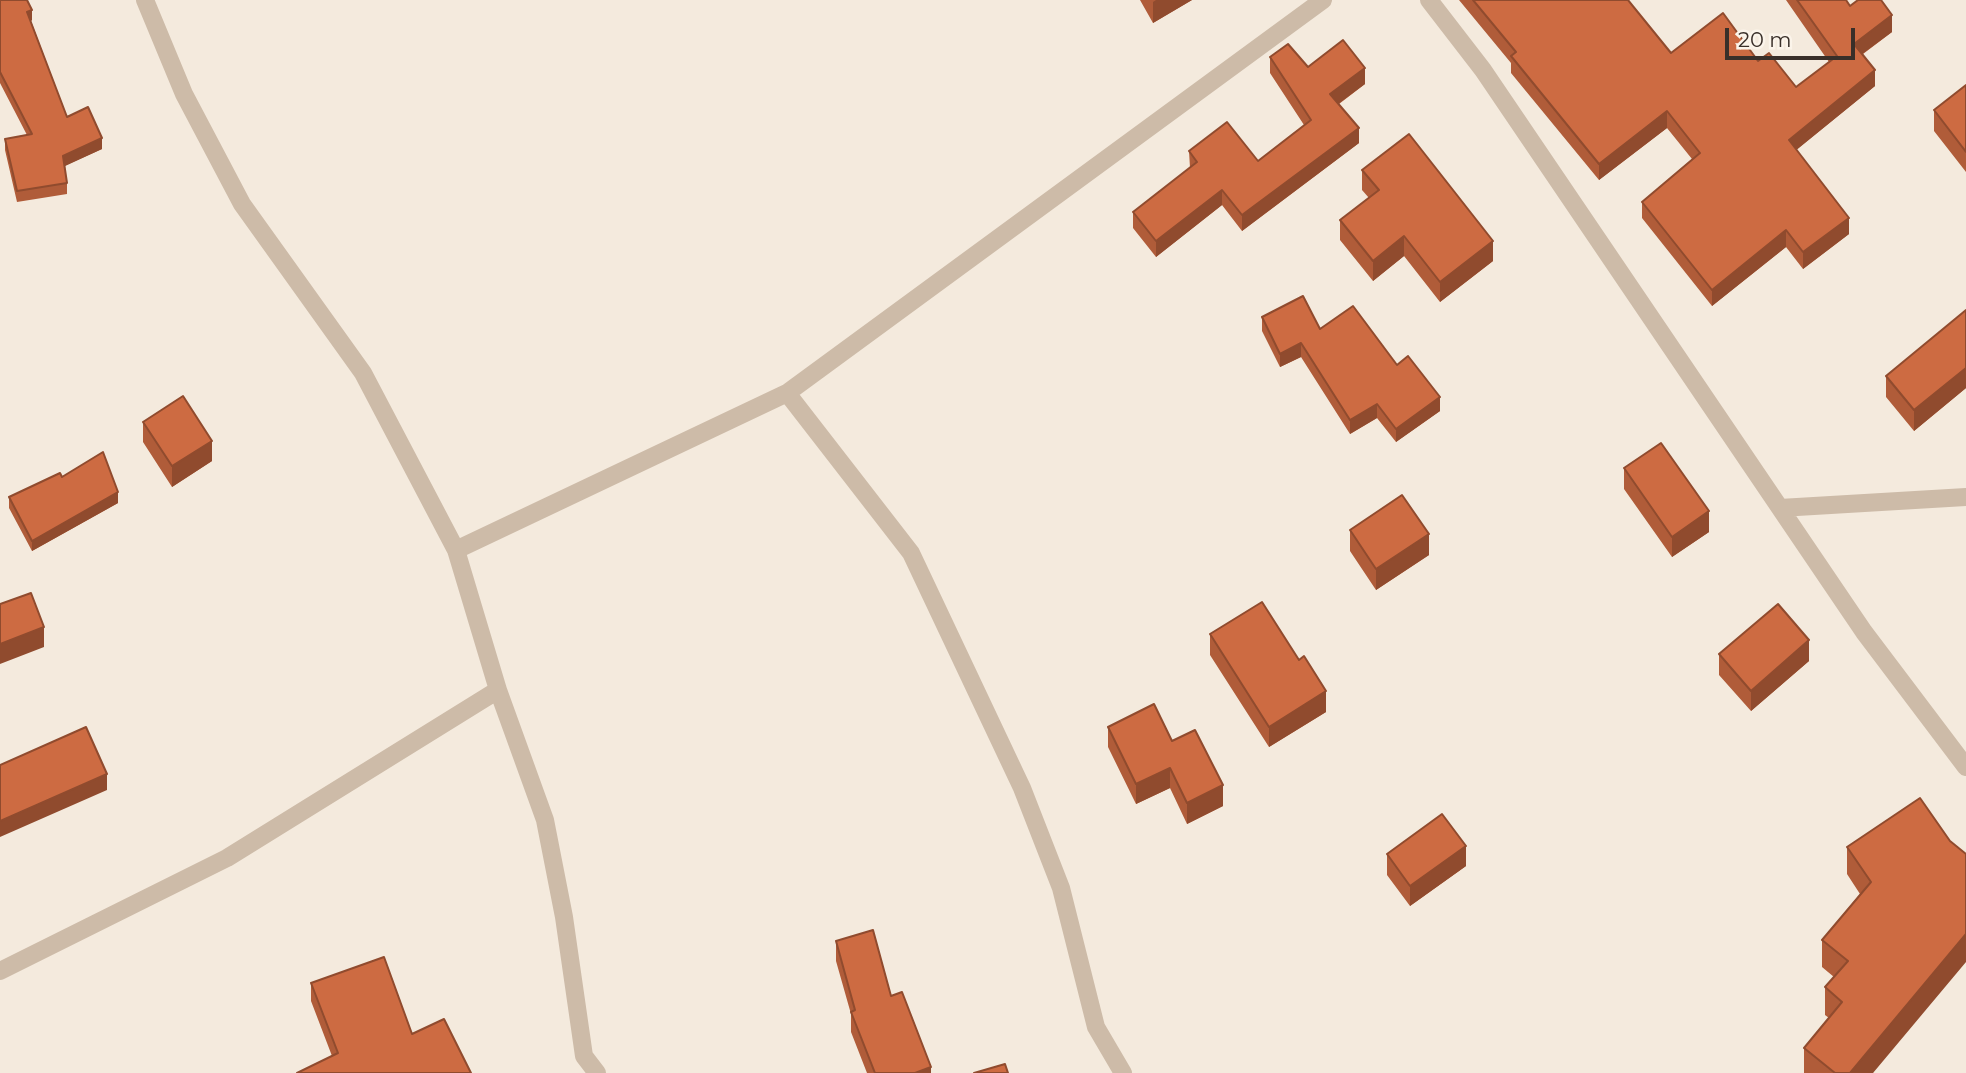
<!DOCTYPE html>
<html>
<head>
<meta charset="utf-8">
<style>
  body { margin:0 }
  #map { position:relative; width:1966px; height:1073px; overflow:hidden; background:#f4eadd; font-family:Montserrat,sans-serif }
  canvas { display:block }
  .scale { position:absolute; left:1725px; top:28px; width:130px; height:32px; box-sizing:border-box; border:4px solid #392f29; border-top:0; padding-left:9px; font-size:21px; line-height:24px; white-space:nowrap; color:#392f29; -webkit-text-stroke:5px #fbf4ea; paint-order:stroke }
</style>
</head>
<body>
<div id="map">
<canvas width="1966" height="1073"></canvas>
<div class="scale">20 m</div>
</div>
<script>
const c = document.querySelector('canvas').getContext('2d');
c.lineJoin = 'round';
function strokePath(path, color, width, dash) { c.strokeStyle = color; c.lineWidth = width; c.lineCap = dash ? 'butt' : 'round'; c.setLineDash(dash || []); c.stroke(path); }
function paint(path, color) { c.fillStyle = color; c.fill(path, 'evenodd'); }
strokePath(new Path2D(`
  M 145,0 L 184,94 L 242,204 L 363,373 L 456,550 L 498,690
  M 1429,0 L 1483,70 L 1864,632 L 1966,767
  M 787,393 L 1323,0
  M 1780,508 L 1966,497
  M 456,550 L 787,393 L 911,553 L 1022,788 L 1061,888 L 1096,1027 L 1123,1073
  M 0,971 L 227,858 L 498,690 L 545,820 L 564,917 L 584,1056 L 597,1073`), '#cdbba8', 18);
paint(new Path2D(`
  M 0,0 L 32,20 L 31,21 L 67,117 L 102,149 L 64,166 L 67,183 L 67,194 L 17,202 L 5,150 L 5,139 L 27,135 L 0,83 Z
  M 1140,0 L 1192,0 L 1153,23 Z
  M 1459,0 L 1629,0 L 1629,2 L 1671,53 L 1758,61 L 1796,87 L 1829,62 L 1786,0 L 1846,0 L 1850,6 L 1892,32 L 1863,54 L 1875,86 L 1796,150 L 1849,234 L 1803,269 L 1786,247 L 1712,306 L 1642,218 L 1642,202 L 1692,159 L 1667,128 L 1599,180 L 1511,73 L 1511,63 Z
  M 1270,57 L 1365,84 L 1339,104 L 1359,143 L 1242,231 L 1222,205 L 1156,257 L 1133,228 L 1133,212 L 1190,168 L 1189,151 L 1258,161 L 1304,125 L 1270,73 Z
  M 1966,85 L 1966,172 L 1934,131 L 1934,110 Z
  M 1362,170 L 1493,261 L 1440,302 L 1404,256 L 1373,281 L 1340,240 L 1340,220 L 1369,198 L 1362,190 Z
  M 1966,310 L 1966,388 L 1914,431 L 1886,397 L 1886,376 Z
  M 1262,317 L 1320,329 L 1397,365 L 1440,411 L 1396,442 L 1377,418 L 1350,434 L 1301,357 L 1280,367 L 1262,331 Z
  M 143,422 L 212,461 L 172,487 L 143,442 Z
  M 1624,468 L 1709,532 L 1672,557 L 1624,489 Z
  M 62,477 L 118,503 L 32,551 L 9,508 L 9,497 Z
  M 1350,530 L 1429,555 L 1376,590 L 1350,551 Z
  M 1210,634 L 1326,712 L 1269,747 L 1210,655 Z
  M 1719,654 L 1809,661 L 1751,711 L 1719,675 Z
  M 1108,727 L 1172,741 L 1223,806 L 1187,824 L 1170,788 L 1136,804 L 1108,747 Z
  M 1920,798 L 1873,1073 L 1804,1073 L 1804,1048 L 1829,1018 L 1825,1015 L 1825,987 L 1834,977 L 1822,967 L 1822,940 L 1860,894 L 1847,874 L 1847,847 Z
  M 1387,854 L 1466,866 L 1410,906 L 1387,875 Z
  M 836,941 L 891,996 L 931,1073 L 867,1073 L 851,1032 L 851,1014 L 836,961 Z
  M 311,983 L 412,1034 L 332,1056 L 311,1001 Z`), '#b05c39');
paint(new Path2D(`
  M 1156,0 L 1192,0 L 1153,23 L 1153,2 Z
  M 32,10 L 32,20 L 27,23 L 27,12 Z
  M 1892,15 L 1892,32 L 1854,60 L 1854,44 Z
  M 1365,68 L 1365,84 L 1330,110 L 1330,94 Z
  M 1875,70 L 1875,86 L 1789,156 L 1789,140 Z
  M 1667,111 L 1667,128 L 1599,180 L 1599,164 Z
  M 1359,128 L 1359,143 L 1242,231 L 1242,215 Z
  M 102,138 L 102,149 L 63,167 L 63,156 Z
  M 1222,190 L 1222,205 L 1156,257 L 1156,241 Z
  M 1849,218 L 1849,234 L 1803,269 L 1803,252 Z
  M 1786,230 L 1786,247 L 1712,306 L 1712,290 Z
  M 1404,236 L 1404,256 L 1373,281 L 1373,261 Z
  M 1493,241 L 1493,261 L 1440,302 L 1440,282 Z
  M 1301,343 L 1301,357 L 1280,367 L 1280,354 Z
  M 1966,368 L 1966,388 L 1914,431 L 1914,410 Z
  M 1440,397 L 1440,411 L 1396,442 L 1396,429 Z
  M 1377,404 L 1377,418 L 1350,434 L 1350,420 Z
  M 212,441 L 212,461 L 172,487 L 172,466 Z
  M 118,492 L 118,503 L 32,551 L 32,541 Z
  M 1709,511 L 1709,532 L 1672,557 L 1672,537 Z
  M 1429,534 L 1429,555 L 1376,590 L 1376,569 Z
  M 44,627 L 44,647 L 0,664 L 0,644 Z
  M 1809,640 L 1809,661 L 1751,711 L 1751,691 Z
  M 1326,691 L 1326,712 L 1269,747 L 1269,727 Z
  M 1170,768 L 1170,788 L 1136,804 L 1136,784 Z
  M 107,774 L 107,790 L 0,837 L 0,821 Z
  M 1223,785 L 1223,806 L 1187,824 L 1187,803 Z
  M 1466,846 L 1466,866 L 1410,906 L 1410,886 Z
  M 1966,934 L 1966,962 L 1873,1073 L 1850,1073 Z
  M 931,1067 L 931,1073 L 915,1073 Z`), '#904b2e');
const building = new Path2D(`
  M 0,0 L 27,0 L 32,10 L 27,12 L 67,117 L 88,107 L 102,138 L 63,156 L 67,183 L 17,191 L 5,139 L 32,134 L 0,72 Z
  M 1473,0 L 1628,0 L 1671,53 L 1723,13 L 1758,61 L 1769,53 L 1796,87 L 1837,56 L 1797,0 L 1846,0 L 1850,6 L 1858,0 L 1881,0 L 1892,15 L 1854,44 L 1875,70 L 1789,140 L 1849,218 L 1803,252 L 1786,230 L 1712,290 L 1642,202 L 1700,153 L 1667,111 L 1599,164 L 1511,56 L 1516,52 Z
  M 1343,40 L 1365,68 L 1330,94 L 1359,128 L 1242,215 L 1222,190 L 1156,241 L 1133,212 L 1197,162 L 1189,151 L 1227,122 L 1258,161 L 1311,120 L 1270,57 L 1288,44 L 1308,67 Z
  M 1966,85 L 1966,152 L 1934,110 Z
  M 1409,134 L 1493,241 L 1440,282 L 1404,236 L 1373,261 L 1340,220 L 1379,190 L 1362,170 Z
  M 1303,296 L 1320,329 L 1353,306 L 1397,365 L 1408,356 L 1440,397 L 1396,429 L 1377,404 L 1350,420 L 1301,343 L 1280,354 L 1262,317 Z
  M 1966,310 L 1966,368 L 1914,410 L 1886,376 Z
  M 183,396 L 212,441 L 172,466 L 143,422 Z
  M 1661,443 L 1709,511 L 1672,537 L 1624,468 Z
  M 103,452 L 118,492 L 32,541 L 9,497 L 60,473 L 62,477 Z
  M 1402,495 L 1429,534 L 1376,569 L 1350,530 Z
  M 31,593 L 44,627 L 0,644 L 0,604 Z
  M 1262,602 L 1299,660 L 1304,656 L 1326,691 L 1269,727 L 1210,634 Z
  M 1778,604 L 1809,640 L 1751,691 L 1719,654 Z
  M 1154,704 L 1172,741 L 1195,730 L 1223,785 L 1187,803 L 1170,768 L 1136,784 L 1108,727 Z
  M 86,727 L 107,774 L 0,821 L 0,765 Z
  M 1920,798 L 1950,841 L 1966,854 L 1966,934 L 1850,1073 L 1835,1073 L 1804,1048 L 1842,1002 L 1825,987 L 1848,961 L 1822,940 L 1871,882 L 1847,847 Z
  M 1442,814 L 1466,846 L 1410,886 L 1387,854 Z
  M 873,930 L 891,996 L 902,992 L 931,1067 L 915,1073 L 875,1073 L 851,1012 L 855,1010 L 836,941 Z
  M 384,957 L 412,1034 L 444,1019 L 471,1073 L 297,1073 L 338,1053 L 311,983 Z
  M 1005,1064 L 1008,1073 L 974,1073 Z`);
paint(building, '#cd6b42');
strokePath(building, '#904b2e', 2);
</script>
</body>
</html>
